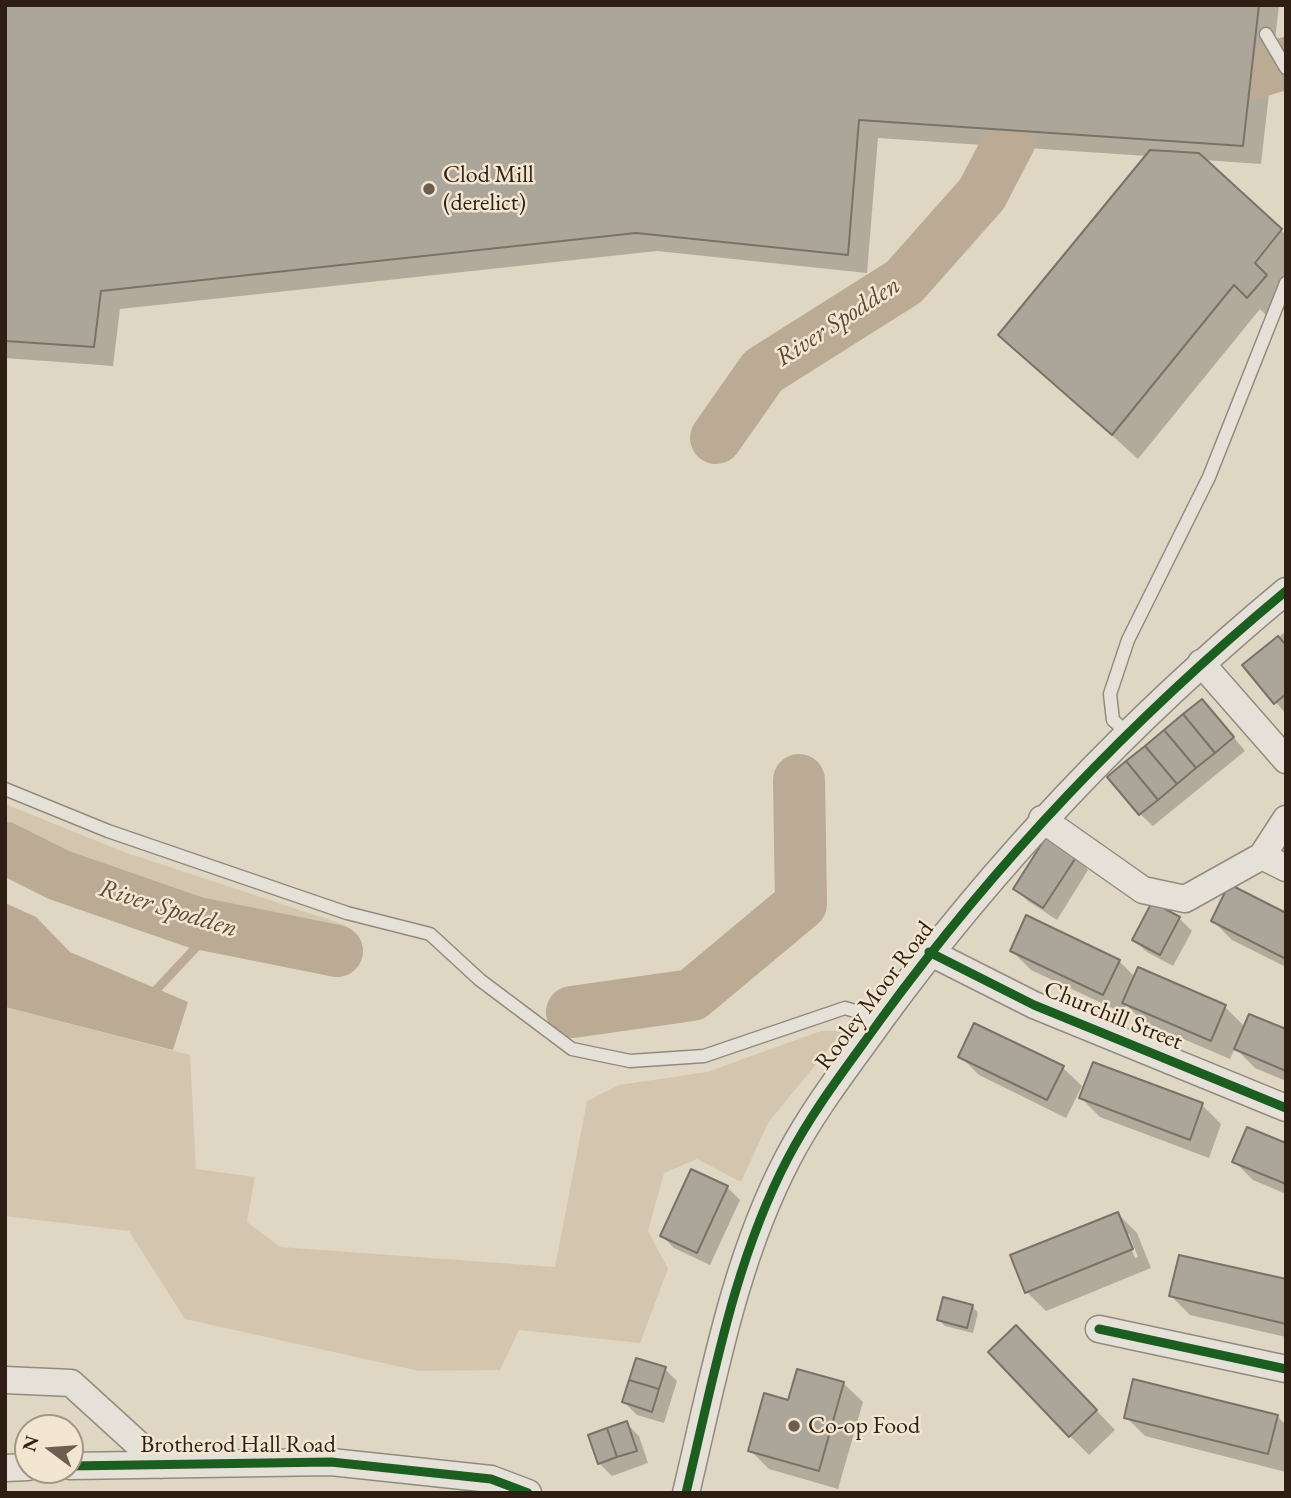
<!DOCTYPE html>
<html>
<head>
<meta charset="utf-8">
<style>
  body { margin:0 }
  #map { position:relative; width:1291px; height:1498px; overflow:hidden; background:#dfd6c4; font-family:"EB Garamond",serif }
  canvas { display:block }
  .frame { position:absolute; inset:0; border:7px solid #2e1e13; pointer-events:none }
  .north { position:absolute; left:14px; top:1414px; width:70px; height:70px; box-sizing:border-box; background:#f2e6d1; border:2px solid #a49685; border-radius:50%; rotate:286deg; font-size:19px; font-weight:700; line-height:28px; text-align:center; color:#2e1e13 }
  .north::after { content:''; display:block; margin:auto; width:24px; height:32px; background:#6c5e51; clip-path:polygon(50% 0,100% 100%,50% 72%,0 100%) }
</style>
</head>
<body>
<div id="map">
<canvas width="1291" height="1498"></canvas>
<div class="frame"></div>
<div class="north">N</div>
</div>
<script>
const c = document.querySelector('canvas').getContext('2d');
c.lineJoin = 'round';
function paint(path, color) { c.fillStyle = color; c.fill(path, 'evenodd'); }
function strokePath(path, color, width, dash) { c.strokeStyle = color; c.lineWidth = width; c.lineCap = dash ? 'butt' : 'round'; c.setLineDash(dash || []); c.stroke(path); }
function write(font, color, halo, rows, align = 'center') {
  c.font = font + ' "EB Garamond",serif'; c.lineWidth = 5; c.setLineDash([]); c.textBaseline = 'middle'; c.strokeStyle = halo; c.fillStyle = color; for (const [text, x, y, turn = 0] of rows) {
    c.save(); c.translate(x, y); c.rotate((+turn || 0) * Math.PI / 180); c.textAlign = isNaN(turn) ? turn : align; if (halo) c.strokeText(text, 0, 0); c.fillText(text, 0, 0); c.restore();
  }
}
paint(new Path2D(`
  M 5,804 L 124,852 L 345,925 L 340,944 L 204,910 L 5,831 Z
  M 5,1007 L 190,1055 L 196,1169 L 255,1177 L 247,1222 L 280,1247 L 555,1267 L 587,1101 L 619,1085 L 707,1072 L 821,1031 L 843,1031 L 768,1123 L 741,1182 L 697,1159 L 664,1173 L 648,1231 L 668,1269 L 640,1343 L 519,1330 L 500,1370 L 419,1371 L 185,1319 L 129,1231 L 5,1216 Z`), '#d4c6ae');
paint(new Path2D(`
  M 5,903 L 36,917 L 70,952 L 188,1002 L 173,1050 L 5,1007 Z`), '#bbab94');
paint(new Path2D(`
  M 5,5 L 1279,5 L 1261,164 L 1204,160 L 1286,235 L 1286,307 L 1273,322 L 1260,309 L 1138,459 L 1000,334 L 1147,156 L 878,138 L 867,273 L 657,251 L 120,309 L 113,366 L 5,358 Z
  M 1286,631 L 1286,714 L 1245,666 Z
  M 1214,713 L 1245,751 L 1153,826 L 1140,814 Z
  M 1076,857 L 1088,870 L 1057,920 L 1028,901 L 1015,889 Z
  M 1286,915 L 1286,967 L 1232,940 L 1213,921 Z
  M 1179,918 L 1192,931 L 1173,966 L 1147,952 L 1134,940 Z
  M 1012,951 L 1119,961 L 1135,977 L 1139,969 L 1225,1007 L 1245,1027 L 1286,1031 L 1286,1081 L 1255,1068 L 1235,1048 L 1230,1059 L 1144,1022 L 1126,1005 L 1123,1013 L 1031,970 Z
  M 960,1056 L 1062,1067 L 1082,1086 L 1066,1118 L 979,1075 Z
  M 1094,1064 L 1202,1105 L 1221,1124 L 1209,1158 L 1100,1117 L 1081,1098 Z
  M 1286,1145 L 1286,1194 L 1253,1180 L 1234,1161 Z
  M 727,1187 L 740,1200 L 710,1265 L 674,1248 L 662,1236 Z
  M 1118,1214 L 1137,1233 L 1151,1268 L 1046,1311 L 1027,1292 ZM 1125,1234 L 1129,1234 L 1138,1257 L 1135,1258 Z
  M 1286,1281 L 1286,1337 L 1190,1315 L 1171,1296 Z
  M 944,1300 L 973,1307 L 978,1313 L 973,1333 L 945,1326 L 939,1320 Z
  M 1035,1346 L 1115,1430 L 1089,1455 L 1070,1436 Z
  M 665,1369 L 677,1381 L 664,1423 L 637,1415 L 624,1402 Z
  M 843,1383 L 863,1402 L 838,1489 L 769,1469 L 750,1450 L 789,1403 Z
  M 1277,1416 L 1286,1425 L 1286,1472 L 1145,1436 L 1126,1417 Z
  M 626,1423 L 639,1436 L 648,1463 L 612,1476 L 599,1463 Z`), '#0003');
strokePath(new Path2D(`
  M 157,989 L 215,927`), '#bbab94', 9);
strokePath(new Path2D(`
  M 1254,73 L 1286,63
  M 716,438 L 763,371 L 904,282 L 982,194 L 1010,140
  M 5,848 L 59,875 L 197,923 L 337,951
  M 572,1012 L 692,995 L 801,904 L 799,780`), '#bbab94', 52);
const building = new Path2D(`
  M 5,5 L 1259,5 L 1243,146 L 859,120 L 848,255 L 636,233 L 101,291 L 94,347 L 5,341 Z
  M 1150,150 L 1199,153 L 1282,229 L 1255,263 L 1267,275 L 1247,298 L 1234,285 L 1112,435 L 998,335 Z
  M 1278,636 L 1286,645 L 1286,694 L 1274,704 L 1242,665 Z
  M 1202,699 L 1234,737 L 1215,753 L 1183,714 Z
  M 1183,714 L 1215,753 L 1196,768 L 1164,730 Z
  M 1164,730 L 1196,768 L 1177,784 L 1145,746 Z
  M 1145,746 L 1177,784 L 1158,800 L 1126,761 Z
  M 1126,761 L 1158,800 L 1139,815 L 1107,777 Z
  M 1046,837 L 1077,856 L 1043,908 L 1013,889 Z
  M 1229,884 L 1286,913 L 1286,959 L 1211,921 Z
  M 1152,902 L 1180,917 L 1160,955 L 1132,940 Z
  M 1026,915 L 1120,960 L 1103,995 L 1010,951 Z
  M 1138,967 L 1226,1005 L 1211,1041 L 1122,1003 Z
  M 1249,1014 L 1286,1029 L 1286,1071 L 1234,1049 Z
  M 974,1023 L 1064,1066 L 1047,1100 L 958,1057 Z
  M 1093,1062 L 1203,1103 L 1190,1140 L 1079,1098 Z
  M 1247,1127 L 1286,1143 L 1286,1184 L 1232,1162 Z
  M 691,1169 L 728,1186 L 697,1253 L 660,1236 Z
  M 1118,1212 L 1133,1249 L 1025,1293 L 1010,1255 Z
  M 1179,1255 L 1286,1279 L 1286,1324 L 1169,1296 Z
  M 943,1297 L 973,1305 L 967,1328 L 937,1320 Z
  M 1016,1325 L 1097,1410 L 1069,1437 L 988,1352 Z
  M 636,1358 L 666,1367 L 659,1389 L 629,1380 Z
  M 797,1369 L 844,1382 L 819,1471 L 748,1451 L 764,1393 L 788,1400 Z
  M 1133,1379 L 1278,1415 L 1268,1454 L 1124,1418 Z
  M 629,1380 L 659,1389 L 652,1412 L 622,1402 Z
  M 627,1421 L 637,1451 L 617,1457 L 607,1428 Z
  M 607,1428 L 617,1457 L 598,1464 L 588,1435 Z`);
paint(building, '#aca599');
strokePath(building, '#797268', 2);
const lane = new Path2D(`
  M 1266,34 L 1286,68
  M 1126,732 L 1113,720 L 1110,694 L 1128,640 L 1209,477 L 1286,283
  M 5,789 L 108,831 L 347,913 L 430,934 L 480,980 L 572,1049 L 630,1061 L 704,1056 L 845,1008 L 881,1019`);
const street = new Path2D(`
  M 1201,663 L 1286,760
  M 1042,819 L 1143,890 L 1185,899 L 1262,856
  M 1286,819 L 1262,856 L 1286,868
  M 929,952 L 1034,1005 L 1286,1108
  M 1099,1329 L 1286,1369
  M 5,1380 L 71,1383 L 161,1465
  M 70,1466 L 331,1462 L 491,1479 L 528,1493
  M 5,1468 L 28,1467
  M 686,1493 C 713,1380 734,1261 788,1158 C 814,1108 849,1064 881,1019 C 998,859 1133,718 1286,591`);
strokePath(lane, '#918b7f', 15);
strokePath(street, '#918b7f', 29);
strokePath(lane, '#e6e1d8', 12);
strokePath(street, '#e6e1d8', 26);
strokePath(new Path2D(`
  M 929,952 L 1034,1005 L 1286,1108
  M 1099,1329 L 1286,1369
  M 70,1466 L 331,1462 L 491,1479 L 528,1493
  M 686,1493 C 713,1380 734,1261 788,1158 C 814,1108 849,1064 881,1019 C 998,859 1133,718 1286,591`), '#1b5e20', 9);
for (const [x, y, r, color] of [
  [429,189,7,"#6c5e51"],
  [794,1426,7,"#6c5e51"]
]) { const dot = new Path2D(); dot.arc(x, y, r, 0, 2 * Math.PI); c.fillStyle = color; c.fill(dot); strokePath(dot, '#f2e6d1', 2.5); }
write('24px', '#2e1e13', '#f2e6d1', [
  ["Clod Mill",443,175],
  ["(derelict)",443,203],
  ["Co-op Food",808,1426]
], 'left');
write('24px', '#2e1e13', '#f2e6d1', [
  ["Rooley Moor Road",875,996,-53],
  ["Churchill Street",1113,1016,22],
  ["Brotherod Hall Road",238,1445]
]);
write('italic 26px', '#5a4939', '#f2e6d1', [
  ["River Spodden",838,322,-33],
  ["River Spodden",168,909,17]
]);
</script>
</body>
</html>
